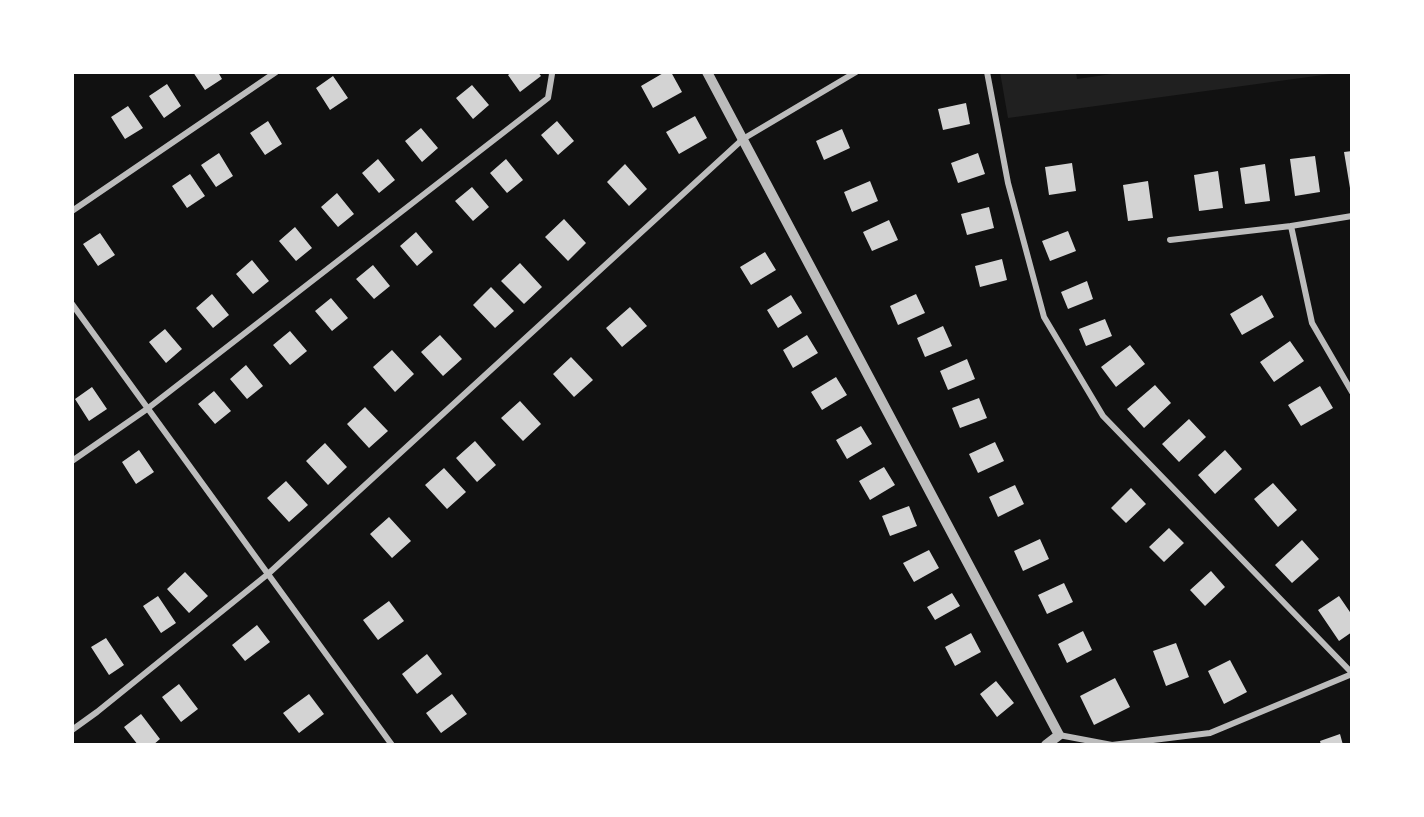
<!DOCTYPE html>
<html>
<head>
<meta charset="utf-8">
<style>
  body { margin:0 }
  #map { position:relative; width:1424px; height:817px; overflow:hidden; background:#111; font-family:"Fira Sans",sans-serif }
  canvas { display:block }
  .frame { position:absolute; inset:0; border:74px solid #fff; pointer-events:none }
</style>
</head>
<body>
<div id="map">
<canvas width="1424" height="817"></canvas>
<div class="frame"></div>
</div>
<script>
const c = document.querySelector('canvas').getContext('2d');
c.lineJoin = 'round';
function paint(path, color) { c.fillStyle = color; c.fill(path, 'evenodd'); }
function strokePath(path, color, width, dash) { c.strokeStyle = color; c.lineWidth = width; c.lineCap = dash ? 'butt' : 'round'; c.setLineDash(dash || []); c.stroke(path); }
paint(new Path2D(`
  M 1000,72 L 1076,72 L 1077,79 L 1126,72 L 1345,72 L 1008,118 Z`), '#202020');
paint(new Path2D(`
  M 193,72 L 218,72 L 222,79 L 205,90 Z
  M 512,72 L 538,72 L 541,76 L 520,92 L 508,75 Z
  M 665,72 L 671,72 L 682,92 L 653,108 L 641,86 Z
  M 333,76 L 348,98 L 330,110 L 316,88 Z
  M 167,84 L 181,106 L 164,118 L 149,96 Z
  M 472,85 L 489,105 L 473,119 L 456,98 Z
  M 966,103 L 970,124 L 943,130 L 938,109 Z
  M 128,106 L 143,128 L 125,139 L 111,117 Z
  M 695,116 L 707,138 L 679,154 L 666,132 Z
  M 268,121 L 282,144 L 265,155 L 250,133 Z
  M 557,121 L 574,141 L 558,155 L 541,135 Z
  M 421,128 L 438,148 L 422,162 L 405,141 Z
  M 842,129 L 850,148 L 824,160 L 816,141 Z
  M 1352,151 L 1352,188 L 1350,188 L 1344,152 Z
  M 219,153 L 233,176 L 216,187 L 201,165 Z
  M 978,153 L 985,174 L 958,183 L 951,163 Z
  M 1315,156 L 1320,192 L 1295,196 L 1290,159 Z
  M 378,159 L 395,180 L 379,193 L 362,173 Z
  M 506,159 L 523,180 L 507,193 L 490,173 Z
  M 1072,163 L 1076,191 L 1049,195 L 1045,167 Z
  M 625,164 L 647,189 L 629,206 L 607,182 Z
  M 1265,164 L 1270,201 L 1245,204 L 1240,168 Z
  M 1218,171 L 1223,208 L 1199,211 L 1194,175 Z
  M 190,174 L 205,196 L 187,208 L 172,186 Z
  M 870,181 L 878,201 L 852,212 L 844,192 Z
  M 1148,181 L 1153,218 L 1128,221 L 1123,185 Z
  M 472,187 L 489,207 L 473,221 L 455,201 Z
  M 337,193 L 354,214 L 338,227 L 321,207 Z
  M 989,207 L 994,228 L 967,235 L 961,214 Z
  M 564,219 L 586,243 L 568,261 L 545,237 Z
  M 889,220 L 898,240 L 872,251 L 863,232 Z
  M 295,227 L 312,248 L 296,261 L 279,241 Z
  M 1068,231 L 1076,251 L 1050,261 L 1042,241 Z
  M 416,232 L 433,252 L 417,266 L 400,246 Z
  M 100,233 L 115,255 L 98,266 L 83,244 Z
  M 765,252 L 776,270 L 751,285 L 740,267 Z
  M 1002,259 L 1007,280 L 980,287 L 975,266 Z
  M 252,260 L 269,281 L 253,294 L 236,274 Z
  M 520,263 L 542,287 L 524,304 L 501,281 Z
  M 373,265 L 390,286 L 374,299 L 356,279 Z
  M 1087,281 L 1093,299 L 1068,309 L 1061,292 Z
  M 491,287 L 514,311 L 495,328 L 473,305 Z
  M 212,294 L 229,315 L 213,328 L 196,308 Z
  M 916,294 L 925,313 L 898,325 L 890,306 Z
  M 791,295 L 802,313 L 778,328 L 767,310 Z
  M 1262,295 L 1274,317 L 1242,335 L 1230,314 Z
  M 331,298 L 348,318 L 332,331 L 315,311 Z
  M 630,307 L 647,326 L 622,347 L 606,328 Z
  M 1105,319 L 1112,336 L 1086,346 L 1079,329 Z
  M 943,326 L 952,346 L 925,357 L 917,338 Z
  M 165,329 L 182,349 L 166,363 L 149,342 Z
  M 290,331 L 307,351 L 290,365 L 273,345 Z
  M 440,335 L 462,359 L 443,376 L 421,352 Z
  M 807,335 L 818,353 L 793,368 L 783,350 Z
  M 1290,341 L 1304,361 L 1274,382 L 1260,362 Z
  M 1130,345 L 1145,364 L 1116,387 L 1101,367 Z
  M 392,350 L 414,374 L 395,392 L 373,367 Z
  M 571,357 L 593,380 L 574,397 L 553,374 Z
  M 967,359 L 975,379 L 948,390 L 940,371 Z
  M 246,365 L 263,386 L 247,399 L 230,379 Z
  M 836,377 L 847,395 L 822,410 L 811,392 Z
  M 1155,385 L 1171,403 L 1144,428 L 1127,409 Z
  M 1320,386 L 1333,408 L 1301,426 L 1288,405 Z
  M 92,387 L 107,409 L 89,421 L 75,399 Z
  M 214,391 L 231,411 L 215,424 L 198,404 Z
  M 979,398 L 987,418 L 960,428 L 952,408 Z
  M 520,401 L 541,424 L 523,441 L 501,418 Z
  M 365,407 L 388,431 L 369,448 L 347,424 Z
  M 1189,419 L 1206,437 L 1179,462 L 1162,444 Z
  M 861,426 L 872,444 L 847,459 L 836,440 Z
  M 475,441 L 496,465 L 477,482 L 456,458 Z
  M 995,442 L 1004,461 L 978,473 L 969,454 Z
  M 325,443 L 347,467 L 328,485 L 306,461 Z
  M 139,450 L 154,472 L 136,484 L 122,462 Z
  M 1225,450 L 1242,469 L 1215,494 L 1198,475 Z
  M 884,467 L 895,485 L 870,500 L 859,481 Z
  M 444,468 L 466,492 L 447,509 L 425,485 Z
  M 286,481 L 308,505 L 289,522 L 267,498 Z
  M 1273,483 L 1297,510 L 1278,527 L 1254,499 Z
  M 1015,485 L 1024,504 L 998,517 L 989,497 Z
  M 1131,488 L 1146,504 L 1126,523 L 1111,508 Z
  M 909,506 L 917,526 L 890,536 L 882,516 Z
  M 389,517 L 411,541 L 392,558 L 370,534 Z
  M 1169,528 L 1184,543 L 1164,562 L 1149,547 Z
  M 1040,539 L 1049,559 L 1023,571 L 1014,551 Z
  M 1302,540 L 1319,559 L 1292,583 L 1275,565 Z
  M 929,550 L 939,568 L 914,582 L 903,563 Z
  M 1211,571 L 1225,587 L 1205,606 L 1190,590 Z
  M 185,572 L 208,596 L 189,613 L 167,589 Z
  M 1064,583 L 1073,602 L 1047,614 L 1038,595 Z
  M 952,593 L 960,606 L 935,620 L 927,607 Z
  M 158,596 L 176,623 L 161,633 L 143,606 Z
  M 1339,596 L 1352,615 L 1352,632 L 1339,641 L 1318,610 Z
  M 389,601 L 404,621 L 378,640 L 363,620 Z
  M 257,625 L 270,642 L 245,661 L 232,645 Z
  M 1083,631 L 1092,650 L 1067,663 L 1058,644 Z
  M 971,633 L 981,652 L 955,666 L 945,647 Z
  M 106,638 L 124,665 L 109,675 L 91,647 Z
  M 1176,643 L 1189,677 L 1166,686 L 1153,651 Z
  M 427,654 L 442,674 L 417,694 L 402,674 Z
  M 1230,660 L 1247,692 L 1224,704 L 1208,671 Z
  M 1115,678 L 1130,707 L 1094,725 L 1080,696 Z
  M 996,681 L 1014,703 L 997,717 L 980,694 Z
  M 179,684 L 198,709 L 181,722 L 162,697 Z
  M 309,694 L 324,714 L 299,733 L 283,713 Z
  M 452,694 L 467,714 L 441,733 L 426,713 Z
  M 141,714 L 160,739 L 153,745 L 138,745 L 124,727 Z
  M 1340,734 L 1343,745 L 1321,745 L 1320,741 Z`), '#d3d3d3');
strokePath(new Path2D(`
  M 987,72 L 1008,183 L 1044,317 L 1103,416 L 1352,673
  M 72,211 L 276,72
  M 1291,226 L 1312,323 L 1352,392
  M 1170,240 L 1291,226 L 1352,216
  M 72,304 L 392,745
  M 72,461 L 147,409 L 548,98 L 552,74 L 551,72
  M 72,730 L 97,712 L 268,574 L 743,139 L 856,72
  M 1059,735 L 1112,745 L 1210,733 L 1352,674`), '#bcbcbc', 6);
strokePath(new Path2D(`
  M 707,72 L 1059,735 L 1046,745`), '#bcbcbc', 10);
</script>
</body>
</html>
